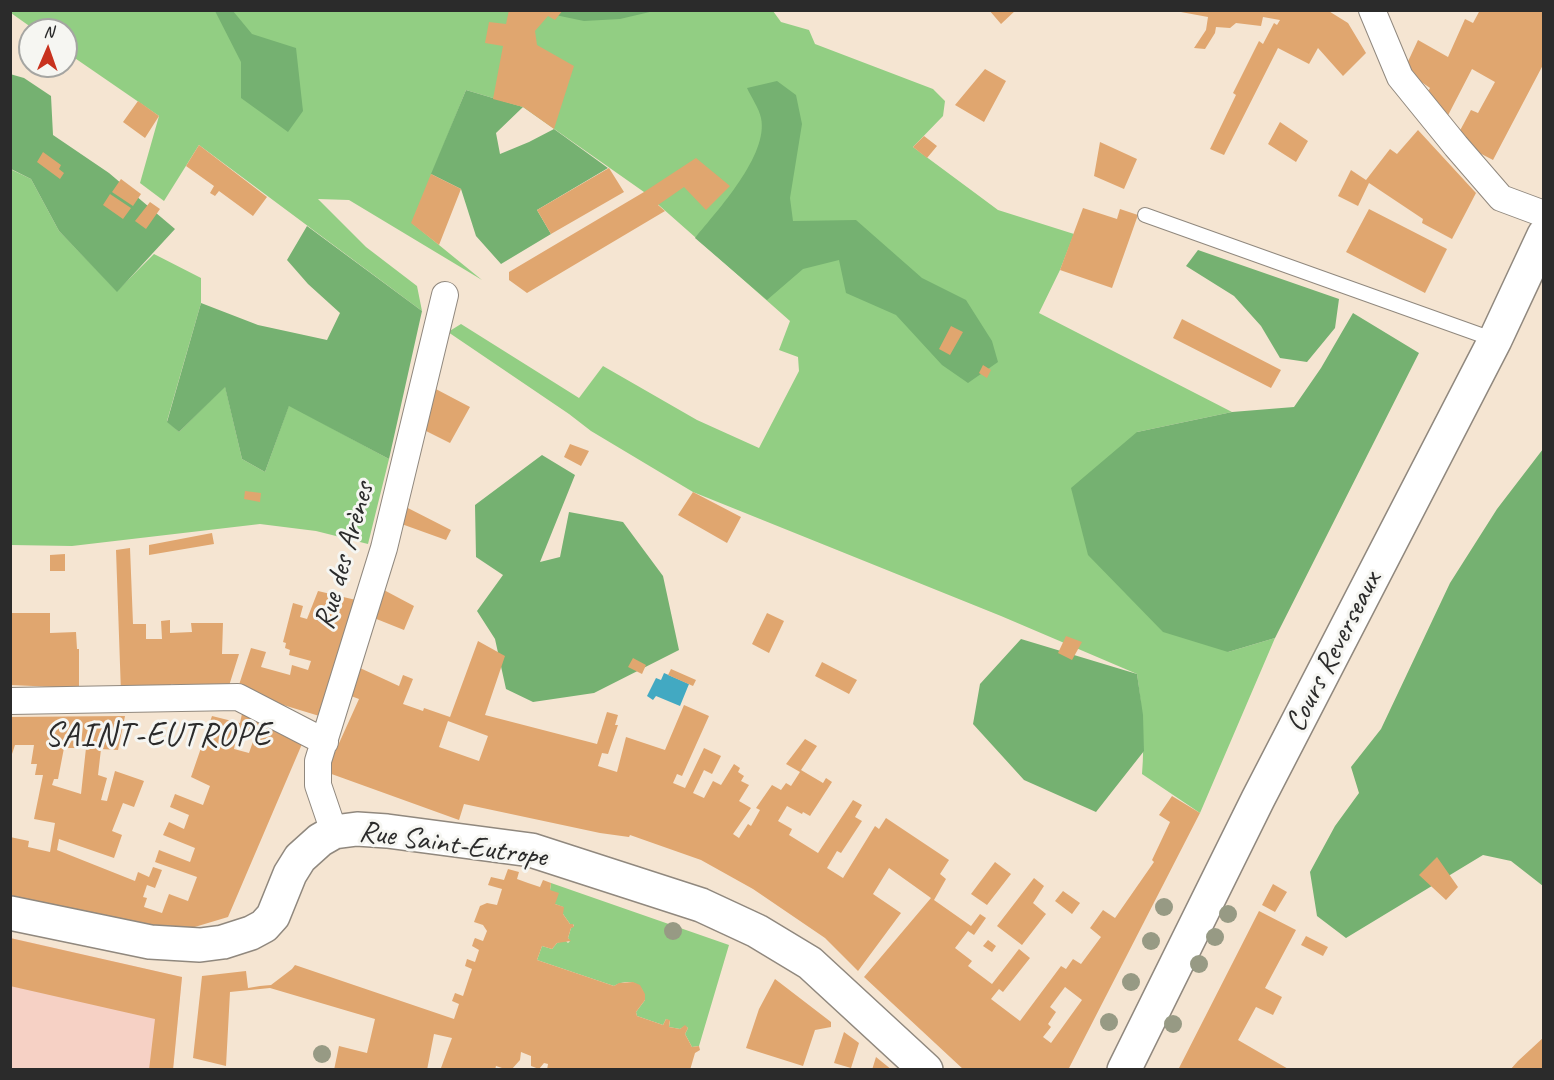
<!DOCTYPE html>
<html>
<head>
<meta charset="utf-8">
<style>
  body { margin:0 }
  #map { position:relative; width:1554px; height:1080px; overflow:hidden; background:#f5e5d2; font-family:Caveat,sans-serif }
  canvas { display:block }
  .frame { position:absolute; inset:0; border:12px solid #2b2b2b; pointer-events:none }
  .north { position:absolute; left:18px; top:18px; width:60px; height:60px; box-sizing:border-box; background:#f6f6f2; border:2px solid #a5a5a2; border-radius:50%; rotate:2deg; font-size:16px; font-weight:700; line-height:24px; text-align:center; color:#2b2b2b }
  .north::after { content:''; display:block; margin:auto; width:21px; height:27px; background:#c8321e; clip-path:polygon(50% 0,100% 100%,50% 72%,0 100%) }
</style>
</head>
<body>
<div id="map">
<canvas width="1554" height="1080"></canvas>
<div class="frame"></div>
<div class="north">N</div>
</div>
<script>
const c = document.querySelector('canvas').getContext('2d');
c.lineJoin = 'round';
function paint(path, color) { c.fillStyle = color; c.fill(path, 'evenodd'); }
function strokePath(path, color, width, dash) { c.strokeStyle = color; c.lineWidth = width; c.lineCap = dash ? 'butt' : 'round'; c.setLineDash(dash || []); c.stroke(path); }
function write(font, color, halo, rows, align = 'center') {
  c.font = font + ' Caveat,sans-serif'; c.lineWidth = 6; c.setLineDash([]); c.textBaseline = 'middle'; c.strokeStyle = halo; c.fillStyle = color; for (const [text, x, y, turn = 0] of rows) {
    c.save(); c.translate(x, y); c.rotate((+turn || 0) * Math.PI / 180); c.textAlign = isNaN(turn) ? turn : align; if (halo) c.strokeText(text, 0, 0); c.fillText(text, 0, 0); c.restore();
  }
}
paint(new Path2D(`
  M 11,938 L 182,977 L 173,1069 L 11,1070 Z`), '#f6d1c5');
paint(new Path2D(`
  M 11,10 L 773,11 L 781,22 L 809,30 L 815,44 L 933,89 L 945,101 L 943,116 L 913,147 L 998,210 L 1074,234 L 1060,270 L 1039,313 L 1232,412 L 1137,432 L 1228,652 L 1275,638 L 1200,813 L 1142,774 C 1145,740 1142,708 1137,674 L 1001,616 L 693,492 L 591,431 L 569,414 L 448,332 L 461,324 L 579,398 L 603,366 L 697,420 L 759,448 L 799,371 L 798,357 L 779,350 L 790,321 L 644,192 L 523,107 L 466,90 L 412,223 L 482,280 L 349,200 L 318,199 L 366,247 L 417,286 L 422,311 L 199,145 L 164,201 L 140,183 L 159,116 L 66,52 L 66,30 L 35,30 L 11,13 Z
  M 10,169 L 31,179 L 59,231 L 117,291 L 154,254 L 201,278 L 201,303 L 167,421 L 179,432 L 225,386 L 242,459 L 265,472 L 289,405 L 389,459 L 368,544 L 316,531 L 260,524 L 72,546 L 11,545 Z
  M 551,883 L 729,945 L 699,1046 L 692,1047 L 685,1034 L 688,1028 L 685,1026 L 680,1029 L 669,1027 L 670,1021 L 666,1019 L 663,1025 L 637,1016 L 636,1012 L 645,1000 C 644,982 628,978 614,986 L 537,960 L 542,946 L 552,949 L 557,943 L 565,940 L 568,943 L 570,941 L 568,938 L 571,928 L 574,926 L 573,924 L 570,924 L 563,914 L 563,907 L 555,904 L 550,890 Z`), '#92ce83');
paint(new Path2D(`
  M 215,11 L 233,11 L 252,34 L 296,48 L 303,111 L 288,132 L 241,98 L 241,62 Z
  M 536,11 L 654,11 L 620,19 L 584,21 Z
  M 10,74 L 24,78 L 51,96 L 53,135 L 109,173 L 175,229 L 117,292 L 59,231 L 31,179 L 11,169 Z
  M 777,81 L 796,95 L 802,124 L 790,198 L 793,221 L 856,220 L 922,278 L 966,300 L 992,341 L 998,362 L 968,383 L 942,365 L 896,315 L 846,293 L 839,260 L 803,269 L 767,300 L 695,238 C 717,211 769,155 761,118 C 759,108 751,97 747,88 Z
  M 466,90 L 523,107 L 496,133 L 500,154 L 529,142 L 554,129 L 608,168 L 537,210 L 551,234 L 501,264 L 476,236 L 461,189 L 431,174 Z
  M 307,226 L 422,311 L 389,459 L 289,406 L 265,472 L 242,459 L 225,387 L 179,432 L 167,422 L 201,303 L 258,325 L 327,340 L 340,313 L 308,284 L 287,260 Z
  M 1198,250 L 1339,299 L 1335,328 L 1307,362 L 1280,358 L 1261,326 L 1234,296 L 1186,266 Z
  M 1353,313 L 1419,353 L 1275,638 L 1228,652 L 1163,632 L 1088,555 L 1071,488 L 1137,432 L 1232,412 L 1294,407 L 1321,368 Z
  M 1543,449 L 1543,886 L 1511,861 L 1483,855 L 1346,938 L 1317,916 L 1310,872 L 1335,826 L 1359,793 L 1351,767 L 1381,729 L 1450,583 L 1497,509 Z
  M 542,455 L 575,475 L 540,562 L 560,557 L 569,512 L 623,522 L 663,576 L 679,650 L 594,693 L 533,702 L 506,689 L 495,639 L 477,611 L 503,575 L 476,557 L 475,505 Z
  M 1021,639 L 1137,674 L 1143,715 L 1144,751 L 1096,812 L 1024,780 L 973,724 L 980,684 Z`), '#75b171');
paint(new Path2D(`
  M 664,673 L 689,684 L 680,706 L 656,696 L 653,700 L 647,696 L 656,678 L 661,680 Z`), '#42a9c2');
paint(new Path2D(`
  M 509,10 L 563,10 L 555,20 L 548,16 L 535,31 L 537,45 L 574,66 L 554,129 L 523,107 L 493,99 L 503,46 L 485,43 L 489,22 L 506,24 Z
  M 989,10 L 1016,10 L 1001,24 Z
  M 1170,10 L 1327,10 L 1348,23 L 1366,53 L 1343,76 L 1318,48 L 1309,64 L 1278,48 L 1224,155 L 1210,149 L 1236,95 L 1233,93 L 1259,41 L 1263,44 L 1274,23 L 1277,25 L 1280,20 L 1263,17 L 1261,26 L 1236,23 L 1230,28 L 1216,27 L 1215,33 L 1205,49 L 1194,48 L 1206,30 L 1208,17 Z
  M 1480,10 L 1544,10 L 1544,63 L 1493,160 L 1464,145 L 1456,138 L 1471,110 L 1478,113 L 1495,82 L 1472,69 L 1443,125 L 1424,99 L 1430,88 L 1404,70 L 1418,40 L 1448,57 L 1465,19 L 1473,23 Z
  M 985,69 L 1006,81 L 984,122 L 955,105 Z
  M 138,101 L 159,116 L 145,138 L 123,122 Z
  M 1280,122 L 1308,141 L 1296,162 L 1268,144 Z
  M 1418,130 L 1476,193 L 1452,239 L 1422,223 L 1423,219 L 1369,183 L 1358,206 L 1338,196 L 1351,170 L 1366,180 L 1390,149 L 1397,154 Z
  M 924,136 L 937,146 L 927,158 L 913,147 Z
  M 1100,142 L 1137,159 L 1124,189 L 1094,176 Z
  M 199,145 L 267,197 L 253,216 L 219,191 L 215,196 L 210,193 L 214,186 L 186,166 Z
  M 43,152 L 61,165 L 59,169 L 64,173 L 60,179 L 37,162 Z
  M 696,158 L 730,186 L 706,210 L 684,187 L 658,205 L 665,211 L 527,293 L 509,280 L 509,272 L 644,192 Z
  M 609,168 L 624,192 L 551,234 L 537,210 Z
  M 431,174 L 461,189 L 439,245 L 411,223 Z
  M 121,179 L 141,194 L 133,206 L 112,192 Z
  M 110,194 L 131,208 L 123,219 L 103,205 Z
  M 150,202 L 160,209 L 146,229 L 135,221 Z
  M 1083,208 L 1117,219 L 1120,209 L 1138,215 L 1112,288 L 1060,270 Z
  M 1369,209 L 1447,249 L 1425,293 L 1346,252 Z
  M 1182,319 L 1281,370 L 1271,388 L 1173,338 Z
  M 951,326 L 963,332 L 950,355 L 939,349 Z
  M 983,365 L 991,370 L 987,378 L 979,373 Z
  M 432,387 L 470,407 L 450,443 L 418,427 Z
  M 570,444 L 589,451 L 581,466 L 564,457 Z
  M 245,491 L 261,493 L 260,502 L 244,499 Z
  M 693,492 L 741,517 L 727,543 L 678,515 Z
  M 400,504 L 451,530 L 446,540 L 396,522 Z
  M 212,533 L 214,544 L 149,555 L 149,545 Z
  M 130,548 L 133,624 L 146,624 L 146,639 L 162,639 L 161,621 L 170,620 L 170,633 L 192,632 L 191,623 L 223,623 L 222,654 L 239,654 L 228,689 L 171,684 L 170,692 L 121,693 L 116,550 Z
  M 65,554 L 65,571 L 50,571 L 50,555 Z
  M 382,589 L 414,606 L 404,630 L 374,618 Z
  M 318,591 L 356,600 L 326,718 L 237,691 L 251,648 L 266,652 L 261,667 L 290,675 L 292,665 L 308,670 L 311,661 L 289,655 L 290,650 L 285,648 L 286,643 L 283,642 L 293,603 L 303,606 L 300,617 L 307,619 Z
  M 10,613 L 50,613 L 50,633 L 76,632 L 77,649 L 79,649 L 79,688 L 10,685 Z
  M 767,613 L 784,621 L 769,653 L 752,644 Z
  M 1066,636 L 1082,642 L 1072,660 L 1058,653 Z
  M 478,641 L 505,656 L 485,715 L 597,744 L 607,712 L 618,715 L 615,725 L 618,725 L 608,754 L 602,753 L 598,766 L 617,772 L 626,737 L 665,750 L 684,705 L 709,716 L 682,776 L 677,774 L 673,783 L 685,788 L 704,748 L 721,756 L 712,774 L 704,770 L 693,793 L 704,798 L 713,781 L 721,785 L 734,764 L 740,768 L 738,772 L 744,776 L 741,781 L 749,785 L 739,801 L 751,808 L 733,834 L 739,838 L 748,824 L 751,826 L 760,810 L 756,808 L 772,785 L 781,790 L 786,783 L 791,786 L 800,772 L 786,764 L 805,739 L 817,746 L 801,770 L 823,783 L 826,778 L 832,782 L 810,816 L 803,812 L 802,814 L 787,806 L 778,821 L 792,829 L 789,835 L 818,853 L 853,800 L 862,805 L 855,817 L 862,821 L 841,853 L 837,851 L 827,868 L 843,878 L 875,826 L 879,829 L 886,818 L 949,860 L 940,874 L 946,879 L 934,900 L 971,926 L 980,914 L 986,918 L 974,935 L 968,931 L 955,948 L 972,961 L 968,966 L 992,984 L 1019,949 L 1030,958 L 1003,992 L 999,989 L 991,999 L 1020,1021 L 1061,966 L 1066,969 L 1073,959 L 1081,964 L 1101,937 L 1090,928 L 1103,910 L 1115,918 L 1154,862 L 1152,860 L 1170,822 L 1159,815 L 1172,796 L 1200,813 L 1068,1070 L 964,1070 L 864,977 L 931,898 L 889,868 L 873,894 L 901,913 L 858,971 L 825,938 L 753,889 L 701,860 L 630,835 L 629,837 L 600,833 L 464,804 L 459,820 L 326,772 L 359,699 L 351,696 L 360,668 L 399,686 L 403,675 L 413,679 L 403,704 L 423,711 L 424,708 L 450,717 ZM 448,721 L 488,736 L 479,761 L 439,747 ZM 1065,987 L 1082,1000 L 1051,1043 L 1043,1037 L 1051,1027 L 1048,1024 L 1056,1012 L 1050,1007 Z
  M 633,658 L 646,665 L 642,674 L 628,667 Z
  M 822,662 L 857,680 L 849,694 L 815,676 Z
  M 671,669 L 696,680 L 693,686 L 668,675 Z
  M 243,709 L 302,744 L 228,917 L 178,932 L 10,895 L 10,837 L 29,841 L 28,847 L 50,852 L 55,823 L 34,819 L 43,775 L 35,775 L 37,764 L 31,764 L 34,745 L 15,745 L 10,760 L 10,717 L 125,716 L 118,750 L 101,749 L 98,775 L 107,778 L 101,800 L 107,801 L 115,771 L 144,781 L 134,807 L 123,803 L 112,831 L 122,835 L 114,858 L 59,839 L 57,850 L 135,881 L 138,872 L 149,877 L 153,867 L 162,870 L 155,888 L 147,885 L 143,897 L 147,898 L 144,907 L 162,913 L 169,894 L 188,901 L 197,877 L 155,862 L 159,850 L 190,862 L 195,848 L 163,835 L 169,822 L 184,829 L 189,815 L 170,807 L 175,794 L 203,805 L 210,786 L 191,777 L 212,716 L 240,723 ZM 251,728 L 257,730 L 249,753 L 234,749 L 238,730 L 249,732 ZM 64,748 L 86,748 L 81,794 L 52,785 L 54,779 L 58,779 Z
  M 1437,857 L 1458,887 L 1446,900 L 1419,875 Z
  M 995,862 L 1011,874 L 987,905 L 971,894 Z
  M 508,869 L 519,872 L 517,879 L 528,883 L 540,887 L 543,880 L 551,883 L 550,890 L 559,893 L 555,904 L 564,907 L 563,914 L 570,924 L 573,924 L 574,927 L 571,928 L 568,938 L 571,941 L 557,943 L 552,949 L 542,946 L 537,960 L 614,986 L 619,983 L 633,982 L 640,985 L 645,994 L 645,1000 L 636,1012 L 637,1016 L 663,1025 L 666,1019 L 670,1020 L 669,1027 L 680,1029 L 685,1025 L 688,1028 L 685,1034 L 692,1047 L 699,1046 L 700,1050 L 695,1053 L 690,1070 L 547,1070 L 548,1064 L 544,1063 L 539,1069 L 531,1066 L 531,1056 L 521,1052 L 520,1060 L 512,1069 L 505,1069 L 496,1066 L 495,1070 L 445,1070 L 441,1068 L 452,1038 L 434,1034 L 427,1070 L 334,1070 L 339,1046 L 367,1053 L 375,1019 L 270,988 L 230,992 L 226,1066 L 193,1058 L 202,976 L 246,971 L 248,988 L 260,986 L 271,985 L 292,969 L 295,965 L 454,1019 L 459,1004 L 452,1001 L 455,993 L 463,996 L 472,969 L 465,966 L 467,959 L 475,962 L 479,950 L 472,946 L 474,940 L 475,938 L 483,941 L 487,931 L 483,925 L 474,922 L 480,906 L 487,903 L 497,905 L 502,889 L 488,885 L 491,877 L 504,880 Z
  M 1034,878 L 1044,886 L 1033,903 L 1046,914 L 1022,945 L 997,926 Z
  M 1273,884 L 1287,892 L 1275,912 L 1262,905 Z
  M 1063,891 L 1080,903 L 1072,914 L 1055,901 Z
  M 1259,911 L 1296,930 L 1265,988 L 1282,997 L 1273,1015 L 1256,1007 L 1238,1040 L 1290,1070 L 1178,1070 Z
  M 1306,936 L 1328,947 L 1323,956 L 1301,945 Z
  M 10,938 L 182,977 L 173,1070 L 149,1070 L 155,1019 L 10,986 Z
  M 988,940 L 996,946 L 992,952 L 983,946 Z
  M 775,979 L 831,1022 L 831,1027 L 815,1030 L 803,1066 L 746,1048 L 759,1009 Z
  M 844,1032 L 859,1043 L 851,1068 L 834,1063 Z
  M 1544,1037 L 1544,1070 L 1510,1070 L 1518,1061 Z
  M 876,1057 L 892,1070 L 872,1070 Z`), '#e0a66f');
const service = new Path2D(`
  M 1145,215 L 1495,340`);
const minor = new Path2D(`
  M 1372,10 L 1400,77 L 1456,146 L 1501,198 L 1544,214
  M 10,701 L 238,697 L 325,742
  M 334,832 L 318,785 L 318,761 L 384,548 L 445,295`);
const tertiary = new Path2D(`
  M 10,913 L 150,942 L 200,945 L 223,942 L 251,933 L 264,926 L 273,916 L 290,874 L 300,858 L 320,840 L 334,832 L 357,829 L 387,831 L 531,850 L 701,905 L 757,931 L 810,963 L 926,1070`);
const secondary = new Path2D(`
  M 1124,1070 L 1258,799 L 1495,340 L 1544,235`);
strokePath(service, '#90887e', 16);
strokePath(minor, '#90887e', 28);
strokePath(tertiary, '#90887e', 36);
strokePath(secondary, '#90887e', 36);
strokePath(service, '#fff', 14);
strokePath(minor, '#fff', 26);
strokePath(tertiary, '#fff', 33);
strokePath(secondary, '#fff', 33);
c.fillStyle = '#979a84';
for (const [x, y] of [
  [1164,907],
  [1228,914],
  [673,931],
  [1215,937],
  [1151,941],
  [1199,964],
  [1131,982],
  [1109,1022],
  [1173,1024],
  [322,1054]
]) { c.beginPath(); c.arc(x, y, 9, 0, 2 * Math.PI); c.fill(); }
write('30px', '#2b2b2b', '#f6f6f2', [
  ["Rue des Arènes",345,556,-74],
  ["Cours Reverseaux",1334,652,-63],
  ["Rue Saint-Eutrope",453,845,8]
]);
c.letterSpacing = '1.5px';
write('33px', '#2b2b2b', '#f6f6f2', [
  ["SAINT-EUTROPE",158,736]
]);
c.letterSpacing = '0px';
</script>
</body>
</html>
